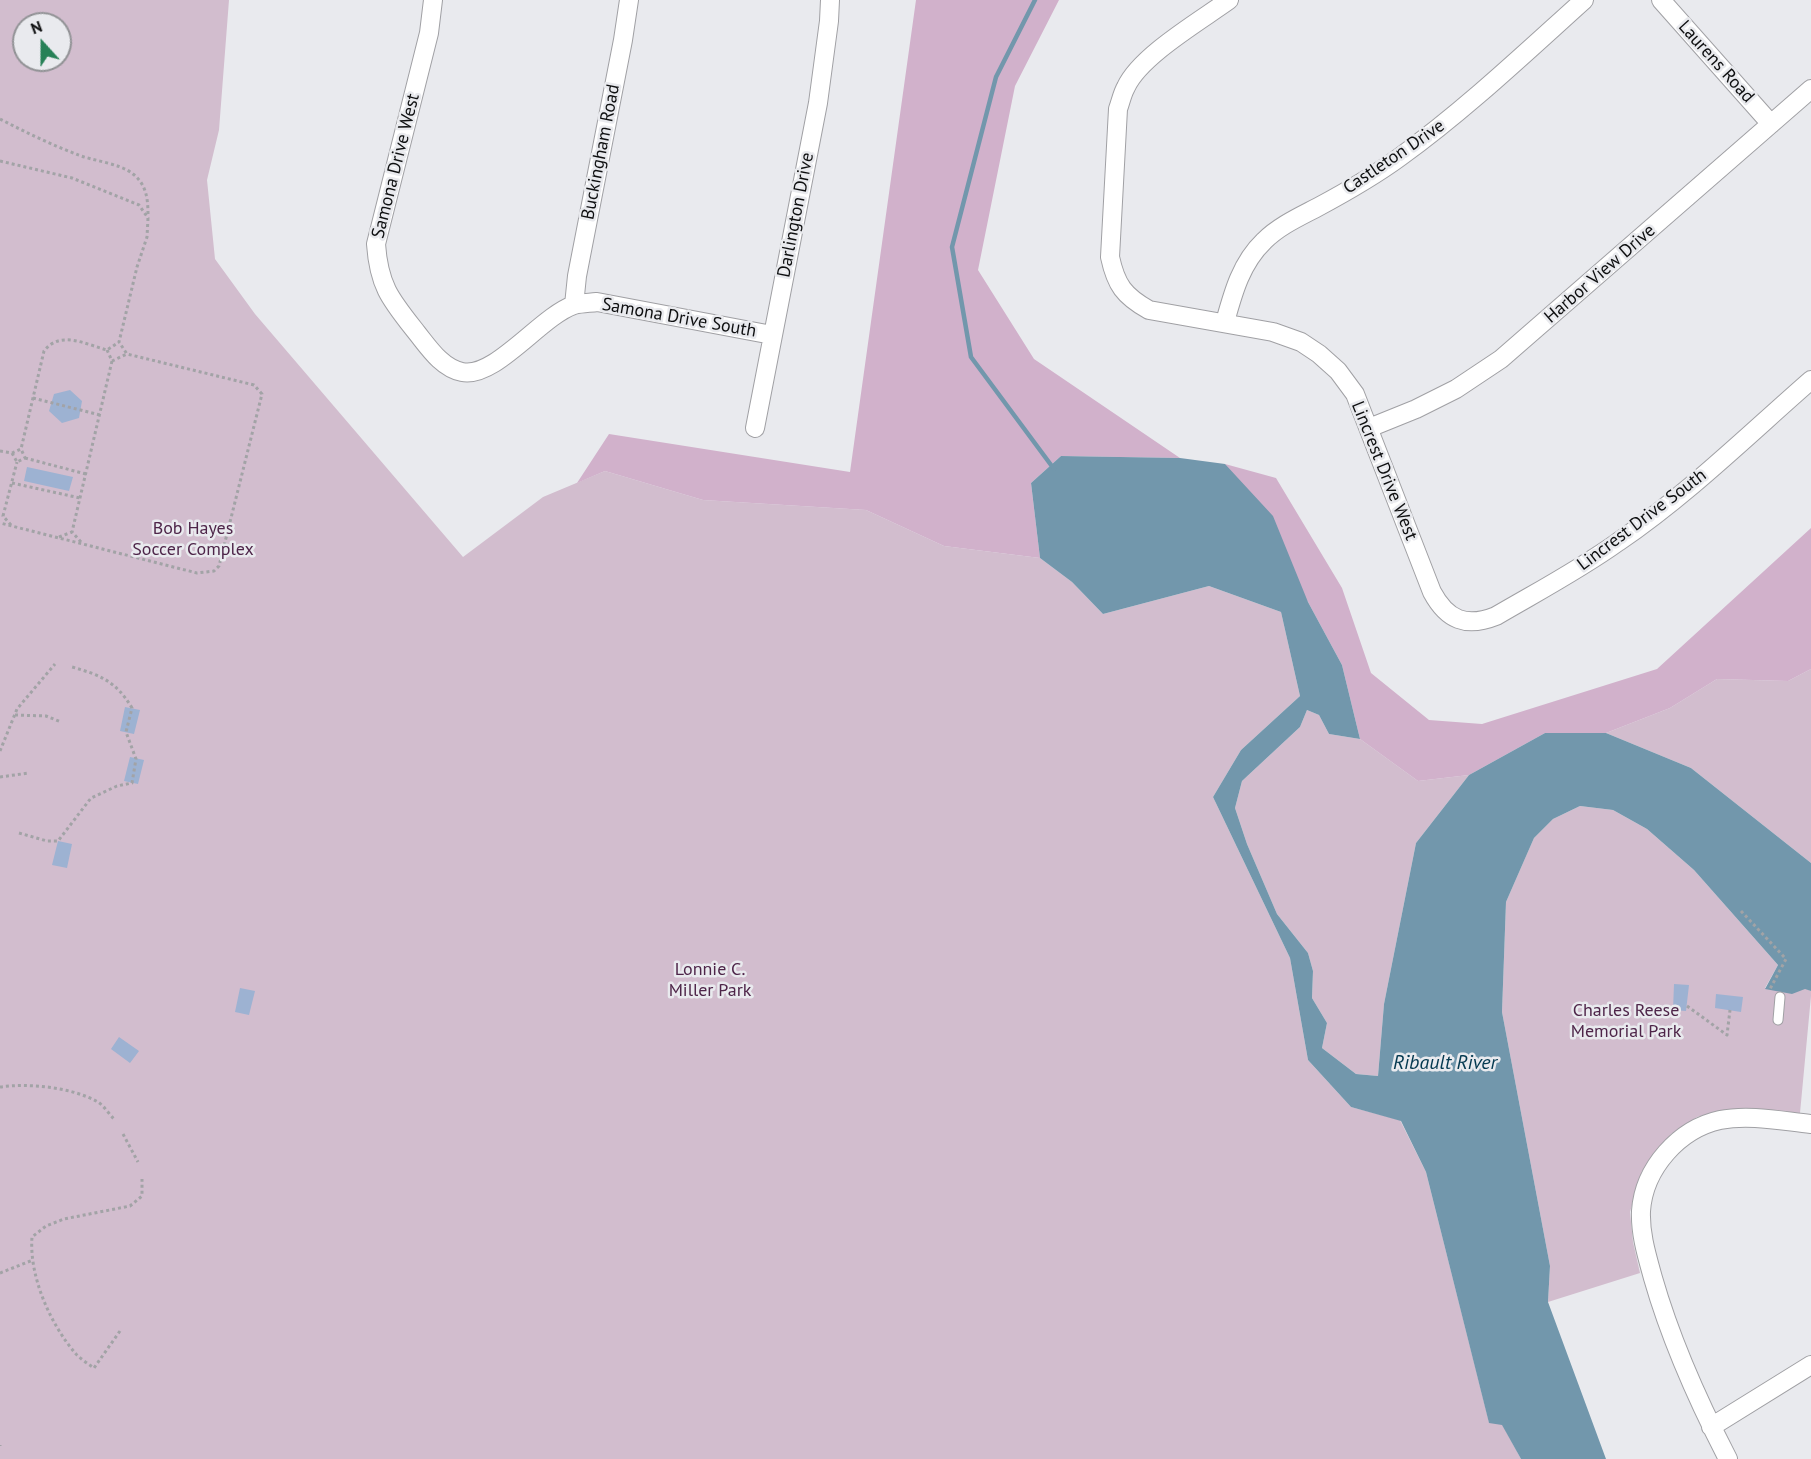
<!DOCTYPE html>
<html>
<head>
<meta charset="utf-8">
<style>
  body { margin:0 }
  #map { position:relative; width:1811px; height:1459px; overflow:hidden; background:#e9eaee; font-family:"PT Sans",sans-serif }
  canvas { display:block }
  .north { position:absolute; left:12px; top:12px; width:60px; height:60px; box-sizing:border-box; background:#e9eaee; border:2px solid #919295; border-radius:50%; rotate:339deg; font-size:16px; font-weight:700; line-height:24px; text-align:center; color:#0e0f10 }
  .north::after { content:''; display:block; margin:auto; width:21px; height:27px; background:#278157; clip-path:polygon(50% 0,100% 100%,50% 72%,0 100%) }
</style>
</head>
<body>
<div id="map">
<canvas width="1811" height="1459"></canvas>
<div class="north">N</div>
</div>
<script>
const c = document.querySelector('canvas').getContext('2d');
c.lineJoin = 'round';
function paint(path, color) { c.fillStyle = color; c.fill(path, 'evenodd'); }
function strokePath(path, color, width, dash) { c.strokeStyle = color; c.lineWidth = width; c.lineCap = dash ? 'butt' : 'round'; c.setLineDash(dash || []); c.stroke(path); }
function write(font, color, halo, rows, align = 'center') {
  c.font = font + ' "PT Sans",sans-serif'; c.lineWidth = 5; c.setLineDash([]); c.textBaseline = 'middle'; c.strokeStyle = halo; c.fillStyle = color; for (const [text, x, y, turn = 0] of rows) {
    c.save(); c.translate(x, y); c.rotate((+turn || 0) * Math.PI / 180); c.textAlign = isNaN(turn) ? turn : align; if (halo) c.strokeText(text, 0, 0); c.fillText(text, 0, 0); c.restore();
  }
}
paint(new Path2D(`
  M 0,0 L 229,0 L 219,130 L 207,180 L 215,259 L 255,314 L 463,557 L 543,497 L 605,471 L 703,500 L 866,510 L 944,546 L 1040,558 L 1072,582 L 1103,614 L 1209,586 L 1281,612 L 1300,696 L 1241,750 L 1213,797 L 1290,958 L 1308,1060 L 1351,1107 L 1400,1120 L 1426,1172 L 1489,1422 L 1502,1424 L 1521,1459 L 0,1459 ZM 24,24 L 60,24 L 60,60 L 24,60 Z
  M 1811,669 L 1811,863 L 1691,768 L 1606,733 L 1670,708 L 1717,679 L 1788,681 Z
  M 1307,710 L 1319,715 L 1329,734 L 1360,739 L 1418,781 L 1469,775 L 1416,843 L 1384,1004 L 1378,1076 L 1356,1074 L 1322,1048 L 1327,1023 L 1312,998 L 1313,971 L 1308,953 L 1277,914 L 1247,844 L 1235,808 L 1242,781 L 1300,727 Z
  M 1580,806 L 1613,810 L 1647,829 L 1694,870 L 1778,965 L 1765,988 L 1805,988 L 1811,991 L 1811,996 L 1800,1113 L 1728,1109 L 1697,1117 L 1671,1134 L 1642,1171 L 1630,1212 L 1633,1242 L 1640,1273 L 1548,1302 L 1550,1266 L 1502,1012 L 1506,902 L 1534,838 L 1553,819 Z`), '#d2bdce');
paint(new Path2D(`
  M 916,0 L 1059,0 L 1015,86 L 978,270 L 1034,359 L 1180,458 L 1061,456 L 1031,483 L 1040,558 L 944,546 L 866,510 L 703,500 L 605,471 L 577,483 L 609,434 L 850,472 Z
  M 1225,464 L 1276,478 L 1342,588 L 1371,673 L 1429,720 L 1482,724 L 1657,669 L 1811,528 L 1811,669 L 1788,681 L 1717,679 L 1670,708 L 1606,733 L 1545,733 L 1469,775 L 1418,781 L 1360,739 L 1342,665 L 1308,602 Z`), '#d1b1cb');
paint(new Path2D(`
  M 1061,456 L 1180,458 L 1225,464 L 1273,516 L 1308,602 L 1342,665 L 1360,739 L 1329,734 L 1319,715 L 1307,710 L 1300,727 L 1242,781 L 1235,808 L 1247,844 L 1277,914 L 1308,953 L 1313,971 L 1312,998 L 1327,1023 L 1322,1048 L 1356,1074 L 1378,1076 L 1384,1004 L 1416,843 L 1469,775 L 1545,733 L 1606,733 L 1691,768 L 1811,863 L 1811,991 L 1805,989 L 1792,994 L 1765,989 L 1778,965 L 1694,870 L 1647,829 L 1613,810 L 1580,806 L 1553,819 L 1534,838 L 1506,902 L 1502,1012 L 1550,1266 L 1548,1302 L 1606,1459 L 1521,1459 L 1502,1425 L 1489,1423 L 1426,1172 L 1401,1121 L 1351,1107 L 1308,1060 L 1290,958 L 1213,797 L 1241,750 L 1300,696 L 1281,612 L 1209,586 L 1103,614 L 1072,582 L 1040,558 L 1031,483 Z`), '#7297ac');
strokePath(new Path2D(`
  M 1035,0 L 996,77 L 952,247 L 971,357 L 1054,469`), '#7297ac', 4.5);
paint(new Path2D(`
  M 70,390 L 82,401 L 79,418 L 62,423 L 49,411 L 54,394 Z
  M 27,467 L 73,477 L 69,491 L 24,481 Z
  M 125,707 L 140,710 L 134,734 L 120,731 Z
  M 130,757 L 144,760 L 138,784 L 124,781 Z
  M 58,841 L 72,844 L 67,868 L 52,865 Z
  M 1674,984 L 1689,985 L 1686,1011 L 1673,1010 Z
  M 240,988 L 255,991 L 249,1015 L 235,1012 Z
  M 1716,994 L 1743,997 L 1741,1012 L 1715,1008 Z
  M 119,1037 L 139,1051 L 130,1063 L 111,1049 Z`), '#9db2d2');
const service = new Path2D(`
  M 1778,1020 L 1780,997`);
const minor = new Path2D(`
  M 433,0 L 429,33 L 376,244 C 379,287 391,300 417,333 C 429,348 442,368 462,372 C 495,379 541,316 574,305 C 581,303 590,303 597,302 L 772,335
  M 1229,0 C 1200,21 1140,56 1126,87 C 1122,94 1121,101 1118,109 L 1110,257 C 1116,285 1124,296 1149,310 L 1273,332 L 1301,342 L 1319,354 L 1338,371 L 1355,394 L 1432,592 C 1447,620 1466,628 1496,616 C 1537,592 1579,570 1618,542 C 1687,495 1748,435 1811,380
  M 1661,0 L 1771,124
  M 574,305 L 577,276 L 623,40 L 629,0
  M 1225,322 C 1233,293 1241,263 1264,241 C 1279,226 1299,217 1318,207 C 1346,192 1374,176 1400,157 C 1465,110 1524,54 1584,0
  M 755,428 L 818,103 L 829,21 L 830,0
  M 1369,428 L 1416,409 L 1456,389 L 1501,359 L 1811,89
  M 1711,1427 L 1811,1365
  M 1728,1459 C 1698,1401 1671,1341 1653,1278 C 1647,1256 1640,1234 1641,1211 C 1644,1168 1679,1129 1720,1120 C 1749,1114 1782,1121 1811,1124`);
strokePath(service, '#a0a0a4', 11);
strokePath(minor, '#a0a0a4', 20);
strokePath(new Path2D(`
  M 0,119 C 25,132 50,144 76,154 C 92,161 120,163 133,174 C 147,185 148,200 148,216
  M 0,161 L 72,178 L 139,205 L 148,218 L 147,237 L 137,267 L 119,342 L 127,354 L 254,385 L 262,394 L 219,566 L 214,571 L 197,573 L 0,523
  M 107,350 L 112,361 L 127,354
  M 33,398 L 100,415
  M 0,451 L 12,453 L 21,449 L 44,351 C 60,330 85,344 107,350 L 119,342
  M 12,453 L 17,462 L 25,458 L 21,449
  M 25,458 L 86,474
  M 12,483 L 80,498
  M 11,525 L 3,516 L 17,462
  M 59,537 L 72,532
  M 81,542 L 72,532 L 112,361
  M 15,715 L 46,716 L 61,722
  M 0,751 L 17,709 L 55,664
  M 0,777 L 29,773
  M 19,833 L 47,841 L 58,841 L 91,798 L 117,786 L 132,783 L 136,759 L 126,732 L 132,708 C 116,681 100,675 72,667
  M 1741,911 L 1786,959 L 1770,989
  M 1687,1006 L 1727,1035 L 1730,1010
  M 0,1087 C 30,1083 71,1087 98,1102 C 104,1106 109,1114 114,1119
  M 123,1134 L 138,1162
  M 0,1273 L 33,1260
  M 120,1331 L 94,1368 C 88,1364 81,1359 76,1354 C 50,1324 29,1276 32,1237 L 46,1226 L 64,1219 L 130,1206 L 142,1196 L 142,1179
  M 0,1446 L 0,1445`), '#a2a3a6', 3, [3, 3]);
strokePath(service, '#fff', 9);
strokePath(minor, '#fff', 18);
write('18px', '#0e0f10', '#e9eaee', [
  ["Laurens Road",1716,62,48],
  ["Buckingham Road",601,152,-79],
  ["Castleton Drive",1394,157,-34],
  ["Samona Drive West",396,166,-76],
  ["Darlington Drive",796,215,-79],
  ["Harbor View Drive",1600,274,-41],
  ["Samona Drive South",679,318,10],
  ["Lincrest Drive West",1384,471,68],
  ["Lincrest Drive South",1642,520,-37]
]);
write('18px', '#4e2549', '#e9eaee', [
  ["Bob Hayes",193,529],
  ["Soccer Complex",193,550],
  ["Lonnie C.",710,970],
  ["Miller Park",710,991],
  ["Charles Reese",1626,1011],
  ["Memorial Park",1626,1032]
]);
write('italic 20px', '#043950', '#e9eaee', [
  ["Ribault River",1445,1063]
]);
</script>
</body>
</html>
